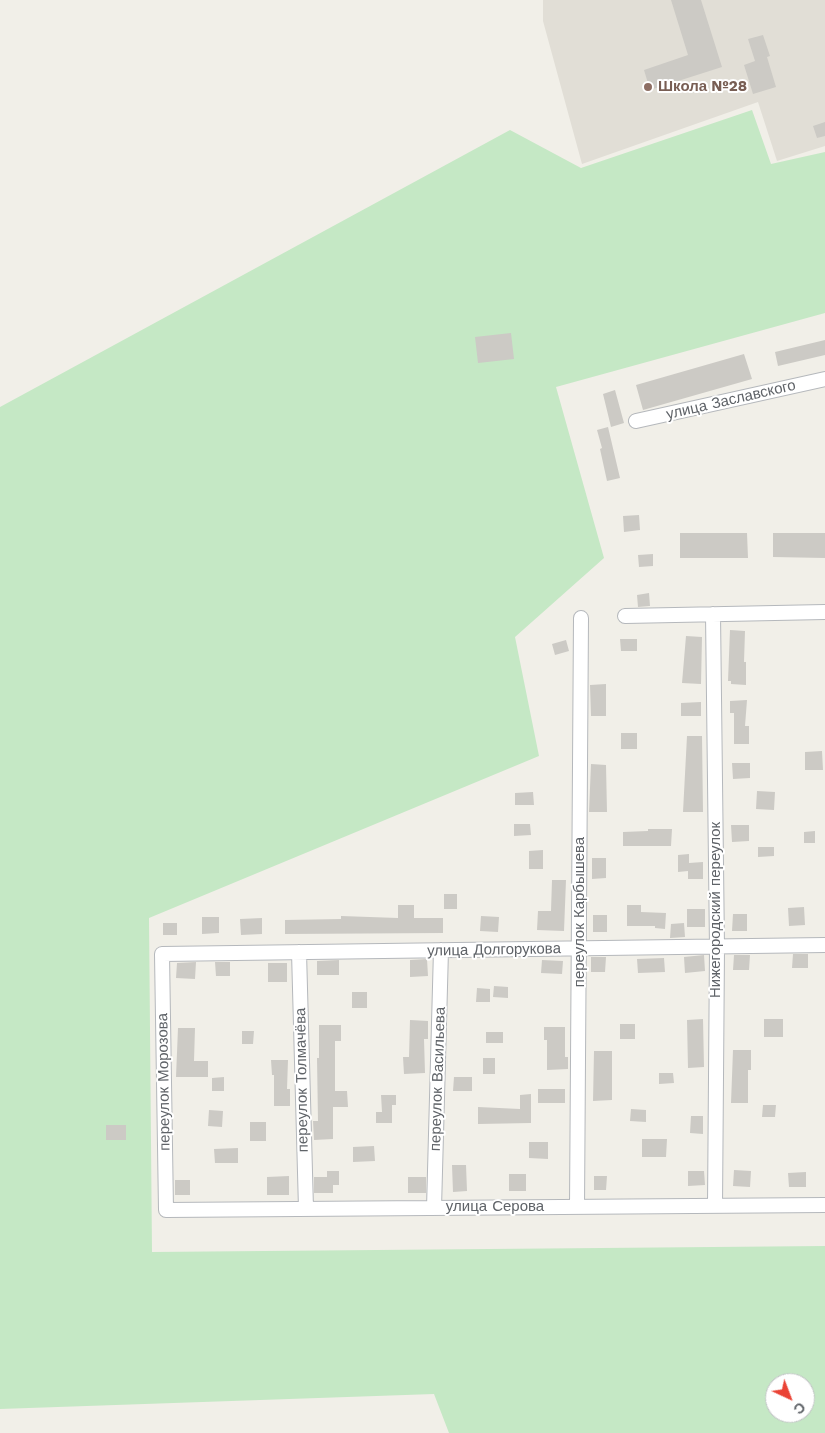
<!DOCTYPE html>
<html>
<head>
<meta charset="utf-8">
<style>
  body { margin:0 }
  #map { position:relative; width:825px; height:1433px; overflow:hidden; background:#f1efe8; font-family:"Work Sans",sans-serif }
  canvas { display:block }
  .north { position:absolute; left:765px; top:1373px; width:50px; height:50px; box-sizing:border-box; background:#fff; border:1px solid #bfc1c3; border-radius:50%; rotate:137deg; font-size:14px; font-weight:700; line-height:20px; text-align:center; color:#5f6368 }
  .north::after { content:''; display:block; margin:auto; width:18px; height:22px; background:#ea4335; clip-path:polygon(50% 0,100% 100%,50% 72%,0 100%) }
</style>
</head>
<body>
<div id="map">
<canvas width="825" height="1433"></canvas>
<div class="north">С</div>
</div>
<script>
const c = document.querySelector('canvas').getContext('2d');
c.lineJoin = 'round';
function paint(path, color) { c.fillStyle = color; c.fill(path, 'evenodd'); }
function strokePath(path, color, width, dash) { c.strokeStyle = color; c.lineWidth = width; c.lineCap = dash ? 'butt' : 'round'; c.setLineDash(dash || []); c.stroke(path); }
function write(font, color, halo, rows, align = 'center') {
  c.font = font + ' "Work Sans",sans-serif'; c.lineWidth = 4; c.setLineDash([]); c.textBaseline = 'middle'; c.strokeStyle = halo; c.fillStyle = color; for (const [text, x, y, turn = 0] of rows) {
    c.save(); c.translate(x, y); c.rotate((+turn || 0) * Math.PI / 180); c.textAlign = isNaN(turn) ? turn : align; if (halo) c.strokeText(text, 0, 0); c.fillText(text, 0, 0); c.restore();
  }
}
paint(new Path2D(`
  M 543,0 L 825,0 L 825,146 L 777,161 L 758,102 L 582,164 L 543,21 Z`), '#e1ded6');
paint(new Path2D(`
  M 752,110 L 771,164 L 825,152 L 825,313 L 556,387 L 604,558 L 515,637 L 539,756 L 149,918 L 152,1252 L 825,1246 L 825,1433 L 449,1433 L 434,1394 L 0,1409 L 0,407 L 510,130 L 581,168 ZM 775,1383 L 805,1383 L 805,1413 L 775,1413 Z`), '#c5e8c5');
paint(new Path2D(`
  M 671,0 L 701,0 L 722,67 L 650,90 L 644,70 L 688,55 Z
  M 763,35 L 770,56 L 767,57 L 776,87 L 753,94 L 744,65 L 755,61 L 748,39 Z
  M 825,122 L 825,136 L 817,138 L 813,126 Z
  M 511,333 L 514,359 L 478,363 L 475,337 Z
  M 825,340 L 825,355 L 778,366 L 775,352 Z
  M 744,354 L 752,379 L 643,410 L 636,385 Z
  M 615,390 L 624,423 L 611,427 L 603,394 Z
  M 608,427 L 620,478 L 607,481 L 600,449 L 602,448 L 597,430 Z
  M 639,515 L 640,530 L 624,532 L 623,516 Z
  M 680,533 L 747,533 L 748,558 L 680,558 Z
  M 773,533 L 825,533 L 825,558 L 773,557 Z
  M 653,554 L 653,566 L 639,567 L 638,555 Z
  M 649,593 L 650,606 L 638,607 L 637,595 Z
  M 730,630 L 745,631 L 744,662 L 746,662 L 746,685 L 731,684 L 731,681 L 728,681 Z
  M 686,636 L 702,637 L 701,684 L 682,683 Z
  M 620,639 L 637,639 L 637,651 L 621,651 Z
  M 566,640 L 569,651 L 555,655 L 552,644 Z
  M 606,684 L 606,716 L 591,716 L 590,685 Z
  M 747,700 L 745,726 L 749,726 L 749,744 L 734,744 L 734,713 L 730,713 L 730,701 Z
  M 701,702 L 701,716 L 681,716 L 681,703 Z
  M 621,733 L 637,733 L 637,749 L 621,749 Z
  M 687,736 L 702,736 L 703,812 L 683,812 Z
  M 822,751 L 823,770 L 805,770 L 805,752 Z
  M 732,763 L 750,763 L 750,778 L 733,779 Z
  M 591,764 L 606,765 L 607,812 L 589,812 Z
  M 757,791 L 775,792 L 774,810 L 756,809 Z
  M 533,792 L 534,805 L 515,805 L 515,793 Z
  M 514,824 L 530,824 L 531,835 L 514,836 Z
  M 731,825 L 749,825 L 749,841 L 732,842 Z
  M 648,829 L 672,829 L 671,846 L 623,846 L 623,832 L 648,831 Z
  M 815,831 L 815,843 L 804,843 L 804,832 Z
  M 758,847 L 774,847 L 774,856 L 758,857 Z
  M 543,850 L 543,869 L 529,869 L 529,851 Z
  M 689,854 L 689,863 L 703,862 L 703,879 L 688,879 L 688,871 L 678,872 L 678,855 Z
  M 592,858 L 606,858 L 606,878 L 592,879 Z
  M 552,880 L 566,880 L 564,931 L 537,930 L 538,911 L 551,911 Z
  M 444,894 L 457,894 L 457,909 L 444,909 Z
  M 398,905 L 414,905 L 414,918 L 443,918 L 443,933 L 285,934 L 285,920 L 341,919 L 341,916 L 398,918 Z
  M 627,905 L 641,905 L 641,912 L 666,913 L 665,929 L 655,928 L 655,926 L 627,926 Z
  M 804,907 L 805,925 L 789,926 L 788,908 Z
  M 687,909 L 705,909 L 705,927 L 687,927 Z
  M 733,914 L 747,914 L 747,931 L 732,931 Z
  M 593,915 L 607,915 L 607,932 L 593,932 Z
  M 481,916 L 499,917 L 498,932 L 480,931 Z
  M 202,917 L 219,917 L 219,933 L 202,934 Z
  M 262,918 L 262,934 L 241,935 L 240,919 Z
  M 163,923 L 177,923 L 177,935 L 163,935 Z
  M 684,923 L 685,937 L 670,938 L 671,924 Z
  M 793,954 L 808,954 L 808,968 L 792,968 Z
  M 704,955 L 705,971 L 685,973 L 684,957 Z
  M 734,955 L 750,955 L 749,970 L 733,970 Z
  M 591,957 L 606,957 L 605,972 L 591,972 Z
  M 664,958 L 665,972 L 638,973 L 637,959 Z
  M 427,959 L 428,976 L 410,977 L 410,960 Z
  M 339,960 L 339,975 L 317,975 L 317,961 Z
  M 542,960 L 563,961 L 562,974 L 541,973 Z
  M 196,962 L 195,979 L 176,978 L 177,963 Z
  M 215,962 L 230,962 L 230,976 L 216,976 Z
  M 268,963 L 287,963 L 287,982 L 268,982 Z
  M 494,986 L 508,987 L 508,998 L 493,997 Z
  M 477,988 L 490,989 L 490,1002 L 476,1002 Z
  M 352,992 L 367,992 L 367,1008 L 352,1008 Z
  M 703,1019 L 704,1067 L 688,1068 L 687,1020 Z
  M 764,1019 L 783,1019 L 783,1037 L 764,1037 Z
  M 410,1020 L 428,1021 L 428,1039 L 424,1039 L 425,1073 L 404,1074 L 403,1057 L 409,1057 Z
  M 620,1024 L 635,1024 L 635,1039 L 620,1039 Z
  M 319,1025 L 341,1025 L 341,1041 L 335,1041 L 335,1091 L 347,1091 L 348,1107 L 333,1107 L 333,1139 L 314,1140 L 313,1121 L 318,1121 L 317,1058 L 319,1058 Z
  M 544,1027 L 565,1027 L 565,1057 L 568,1057 L 568,1069 L 547,1070 L 547,1040 L 544,1040 Z
  M 178,1028 L 195,1028 L 194,1061 L 208,1061 L 208,1077 L 176,1077 Z
  M 242,1031 L 254,1031 L 253,1044 L 242,1044 Z
  M 486,1032 L 503,1032 L 503,1043 L 486,1043 Z
  M 733,1050 L 751,1050 L 751,1070 L 748,1070 L 748,1103 L 731,1103 Z
  M 594,1051 L 612,1051 L 612,1100 L 593,1101 Z
  M 483,1058 L 495,1058 L 495,1074 L 483,1074 Z
  M 271,1060 L 288,1060 L 287,1089 L 290,1089 L 290,1106 L 274,1106 L 274,1075 L 272,1075 Z
  M 659,1073 L 673,1073 L 674,1083 L 659,1084 Z
  M 224,1077 L 224,1091 L 212,1091 L 212,1078 Z
  M 454,1077 L 472,1077 L 472,1091 L 453,1091 Z
  M 538,1089 L 565,1089 L 565,1103 L 538,1103 Z
  M 531,1094 L 531,1123 L 478,1124 L 478,1107 L 520,1109 L 520,1095 Z
  M 381,1095 L 396,1095 L 396,1105 L 392,1105 L 392,1123 L 376,1123 L 376,1112 L 382,1112 Z
  M 763,1105 L 776,1105 L 775,1117 L 762,1117 Z
  M 631,1109 L 646,1110 L 646,1122 L 630,1121 Z
  M 209,1110 L 223,1111 L 222,1127 L 208,1126 Z
  M 691,1116 L 703,1116 L 703,1134 L 690,1133 Z
  M 250,1122 L 266,1122 L 266,1141 L 250,1141 Z
  M 106,1125 L 126,1125 L 126,1140 L 106,1140 Z
  M 642,1139 L 667,1139 L 666,1157 L 642,1157 Z
  M 529,1142 L 548,1142 L 548,1159 L 529,1158 Z
  M 374,1146 L 375,1161 L 353,1162 L 353,1147 Z
  M 238,1148 L 238,1163 L 215,1163 L 214,1149 Z
  M 452,1165 L 466,1165 L 467,1191 L 453,1192 Z
  M 734,1170 L 751,1171 L 750,1187 L 733,1186 Z
  M 327,1171 L 339,1171 L 339,1185 L 333,1185 L 333,1193 L 314,1193 L 314,1177 L 327,1177 Z
  M 688,1171 L 704,1171 L 705,1185 L 688,1186 Z
  M 806,1172 L 806,1187 L 789,1187 L 788,1173 Z
  M 509,1174 L 526,1174 L 526,1191 L 509,1191 Z
  M 289,1176 L 289,1195 L 267,1195 L 267,1177 Z
  M 594,1176 L 607,1176 L 606,1190 L 594,1190 Z
  M 408,1177 L 426,1177 L 426,1193 L 408,1193 Z
  M 175,1180 L 190,1180 L 190,1195 L 175,1195 Z`), '#cccac5');
const street = new Path2D(`
  M 636,421 L 825,379
  M 713,614 L 717,948 L 715,1206
  M 625,616 L 825,612
  M 825,945 L 162,954 L 166,1210 L 825,1205
  M 299,952 L 306,1209
  M 577,1207 L 581,618
  M 434,1208 L 441,950`);
strokePath(street, '#b5b8bc', 16);
strokePath(street, '#fff', 14);
for (const [x, y, r, color] of [
  [648,87,5,"#8d6e63"]
]) { const dot = new Path2D(); dot.arc(x, y, r, 0, 2 * Math.PI); c.fillStyle = color; c.fill(dot); strokePath(dot, '#fff', 2); }
write('bold 15px', '#785e54', '#fff', [
  ["Школа №28",658,87]
], 'left');
write('15px', '#5f6368', '#fff', [
  ["улица Заславского",731,400,-13],
  ["Нижегородский переулок",716,910,-90],
  ["переулок Карбышева",580,912,-90],
  ["улица Долгорукова",494,950,-1],
  ["переулок Васильева",438,1079,-88],
  ["переулок Толмачёва",302,1080,-91],
  ["переулок Морозова",164,1082,-91],
  ["улица Серова",495,1207]
]);
</script>
</body>
</html>
